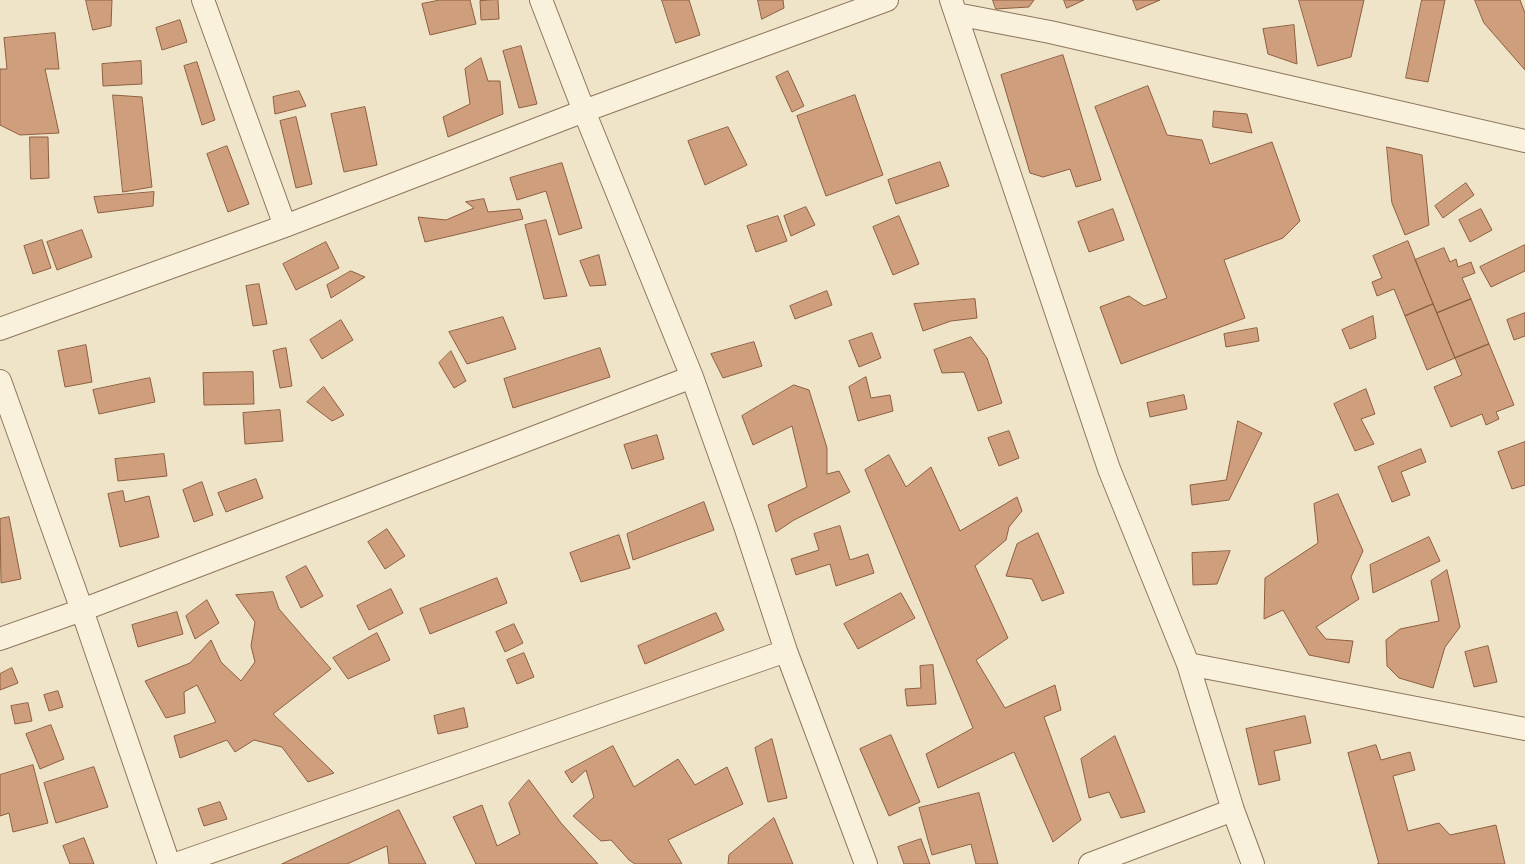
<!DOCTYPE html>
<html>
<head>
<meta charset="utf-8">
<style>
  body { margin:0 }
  canvas { display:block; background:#f0e4c8 }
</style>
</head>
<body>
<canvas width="1525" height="864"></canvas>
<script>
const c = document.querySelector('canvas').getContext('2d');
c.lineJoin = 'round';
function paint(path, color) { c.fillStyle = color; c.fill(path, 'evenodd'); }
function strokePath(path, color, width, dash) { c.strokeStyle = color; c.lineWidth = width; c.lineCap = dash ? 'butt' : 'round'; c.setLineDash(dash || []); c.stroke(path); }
const building = new Path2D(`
  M 86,0 L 112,0 L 111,26 L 93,30 Z
  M 440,0 L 470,0 L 476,24 L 430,35 L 422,4 Z
  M 498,0 L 499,19 L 481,20 L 480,1 Z
  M 662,0 L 689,0 L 700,35 L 676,43 Z
  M 758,0 L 783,0 L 784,8 L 762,19 Z
  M 993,0 L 1034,0 L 1029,7 L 996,9 Z
  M 1064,0 L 1084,0 L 1067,8 Z
  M 1133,0 L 1160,0 L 1137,10 Z
  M 1299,0 L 1364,0 L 1351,57 L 1318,66 Z
  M 1422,0 L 1445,0 L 1428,82 L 1406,78 Z
  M 1475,0 L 1520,0 L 1525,13 L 1525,70 L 1484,23 Z
  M 180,20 L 187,42 L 162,50 L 156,28 Z
  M 1294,25 L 1297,64 L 1268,54 L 1263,29 Z
  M 55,33 L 59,69 L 45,69 L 59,133 L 20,135 L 0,125 L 0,69 L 7,69 L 4,38 Z
  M 521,46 L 537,104 L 519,108 L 503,51 Z
  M 1063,55 L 1101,180 L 1076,187 L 1070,169 L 1043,177 L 1030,173 L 1001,75 Z
  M 481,58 L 488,81 L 500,81 L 503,114 L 448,137 L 443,117 L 470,104 L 465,69 Z
  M 141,61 L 142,84 L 103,86 L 102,64 Z
  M 197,62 L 215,120 L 202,125 L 184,66 Z
  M 788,71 L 804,106 L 792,112 L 776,77 Z
  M 1148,86 L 1167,135 L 1202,140 L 1210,164 L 1272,142 L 1300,221 L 1283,238 L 1224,260 L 1245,318 L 1121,364 L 1100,307 L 1129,296 L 1144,306 L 1167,298 L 1095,107 Z
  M 299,91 L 306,106 L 275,114 L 273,97 Z
  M 113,95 L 142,97 L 152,187 L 123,192 Z
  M 855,95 L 883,175 L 826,196 L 797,116 Z
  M 365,107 L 377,165 L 344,172 L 331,114 Z
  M 1214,111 L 1247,114 L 1252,133 L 1213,127 Z
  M 296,117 L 312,184 L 296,188 L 280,121 Z
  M 728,127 L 747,165 L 705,185 L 688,141 Z
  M 30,137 L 48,137 L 49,178 L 31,179 Z
  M 227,146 L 249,204 L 228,212 L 207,154 Z
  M 1387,147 L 1422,155 L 1429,225 L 1405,235 L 1392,203 Z
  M 940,162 L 949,186 L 896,204 L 888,180 Z
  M 562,163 L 582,228 L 559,235 L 546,191 L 517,200 L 510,178 Z
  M 1466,183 L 1474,195 L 1443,218 L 1435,206 Z
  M 154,192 L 153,206 L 98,213 L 94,197 Z
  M 484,199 L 488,212 L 520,209 L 523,219 L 425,242 L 418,217 L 446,220 L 474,208 L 466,202 Z
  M 806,207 L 815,225 L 791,236 L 784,216 Z
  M 1113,209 L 1124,240 L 1089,252 L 1078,222 Z
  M 1481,209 L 1492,230 L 1470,242 L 1459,220 Z
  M 778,216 L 787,241 L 756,252 L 747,226 Z
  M 899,216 L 919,264 L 893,275 L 873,227 Z
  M 546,220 L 567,296 L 544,299 L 525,225 Z
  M 82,230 L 92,257 L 57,270 L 47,242 Z
  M 42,240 L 51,268 L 33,274 L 24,246 Z
  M 1408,241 L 1433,304 L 1405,316 L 1394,289 L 1377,296 L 1372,282 L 1382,278 L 1373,256 Z
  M 326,242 L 339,268 L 296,290 L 283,264 Z
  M 1525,245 L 1525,271 L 1491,287 L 1480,267 Z
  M 1444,248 L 1450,262 L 1456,259 L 1458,267 L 1471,262 L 1475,273 L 1462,278 L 1471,299 L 1437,313 L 1415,260 Z
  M 599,255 L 606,285 L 590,286 L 580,261 Z
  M 351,271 L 365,277 L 331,298 L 327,285 Z
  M 259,284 L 267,324 L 253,326 L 246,286 Z
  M 827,291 L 832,305 L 795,319 L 790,306 Z
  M 975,299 L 977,318 L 951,321 L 923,331 L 914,304 Z
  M 1471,299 L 1489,344 L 1455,358 L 1437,313 Z
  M 1433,304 L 1455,358 L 1427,370 L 1405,316 Z
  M 1525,313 L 1525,336 L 1514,340 L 1507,320 Z
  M 1373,316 L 1376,338 L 1350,349 L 1342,330 Z
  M 503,317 L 516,349 L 467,364 L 449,332 Z
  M 341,320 L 353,340 L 322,359 L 310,340 Z
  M 1257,328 L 1259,341 L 1226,347 L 1224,334 Z
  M 872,333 L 881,358 L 859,367 L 849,341 Z
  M 971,337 L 987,358 L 1002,403 L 978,411 L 964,372 L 942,373 L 934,350 Z
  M 754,342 L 762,366 L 723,378 L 711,354 Z
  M 1489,344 L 1514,405 L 1496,412 L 1499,419 L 1486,425 L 1482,414 L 1451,427 L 1434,387 L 1462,375 L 1455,358 Z
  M 86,345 L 92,382 L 65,387 L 58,351 Z
  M 286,348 L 292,386 L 280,388 L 273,351 Z
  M 600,348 L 610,377 L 513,408 L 504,379 Z
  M 451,351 L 466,381 L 454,388 L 439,363 Z
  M 253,372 L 254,404 L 204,405 L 203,373 Z
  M 866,377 L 871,398 L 890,395 L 893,411 L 858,421 L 849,387 Z
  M 150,378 L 155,402 L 99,414 L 93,390 Z
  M 794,385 L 809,390 L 827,448 L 827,474 L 839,471 L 850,492 L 794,520 L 776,532 L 768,505 L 807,487 L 792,426 L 753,445 L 742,416 Z
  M 324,387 L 344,415 L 332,421 L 307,402 Z
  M 1366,389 L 1375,414 L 1361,419 L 1374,444 L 1355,451 L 1334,404 Z
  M 1184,395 L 1187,409 L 1150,417 L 1147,403 Z
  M 280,410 L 283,441 L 245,444 L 243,413 Z
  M 1238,421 L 1262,433 L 1229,500 L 1192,505 L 1190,485 L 1226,480 Z
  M 1009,431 L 1019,458 L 999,466 L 988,438 Z
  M 657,435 L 664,459 L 632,469 L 624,445 Z
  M 1525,442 L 1525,485 L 1512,489 L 1498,452 Z
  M 1421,449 L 1426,462 L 1401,472 L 1410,495 L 1392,502 L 1378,467 Z
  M 164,454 L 167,476 L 118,481 L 115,459 Z
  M 889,455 L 906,487 L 931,467 L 960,531 L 1017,497 L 1022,511 L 1009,527 L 1006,540 L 975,566 L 1008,638 L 976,660 L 1005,708 L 1055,685 L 1061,710 L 1044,717 L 1081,820 L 1053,842 L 1014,752 L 938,788 L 926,754 L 973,728 L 865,470 Z
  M 256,479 L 263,498 L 226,512 L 218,493 Z
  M 202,482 L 213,515 L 194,522 L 183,490 Z
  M 123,491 L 125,502 L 149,496 L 159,537 L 120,547 L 108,494 Z
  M 1338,494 L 1363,551 L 1351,577 L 1359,599 L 1316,627 L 1326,639 L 1353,641 L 1349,663 L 1309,655 L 1283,610 L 1264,619 L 1265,578 L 1318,543 L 1314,504 Z
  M 704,502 L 714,530 L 633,560 L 627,534 Z
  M 9,517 L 21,579 L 1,583 L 0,519 Z
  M 840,526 L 850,560 L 868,554 L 874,573 L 836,586 L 830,564 L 796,575 L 791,559 L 819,550 L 814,534 Z
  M 387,529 L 405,556 L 385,569 L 368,542 Z
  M 1038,533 L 1064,593 L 1042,601 L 1032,579 L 1006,576 L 1017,544 Z
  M 619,535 L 630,568 L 581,582 L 570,553 Z
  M 1429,537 L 1440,561 L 1373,593 L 1370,565 Z
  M 1230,551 L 1217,584 L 1193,585 L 1192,553 Z
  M 306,566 L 323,596 L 301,608 L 286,577 Z
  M 1447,570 L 1460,627 L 1445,647 L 1433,688 L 1399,678 L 1387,666 L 1386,640 L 1400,629 L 1439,621 L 1431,581 Z
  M 497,578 L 507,603 L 430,634 L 420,609 Z
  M 391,589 L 403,613 L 369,630 L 357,606 Z
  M 273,592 L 279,609 L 331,669 L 273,714 L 334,773 L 308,782 L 282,747 L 254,740 L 235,752 L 227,740 L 180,758 L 174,736 L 216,722 L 197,685 L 184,692 L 185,713 L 166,718 L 145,681 L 190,663 L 211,640 L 221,662 L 241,681 L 255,662 L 251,646 L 255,622 L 236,595 Z
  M 901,593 L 915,618 L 858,649 L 844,624 Z
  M 207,600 L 219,623 L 195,639 L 186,616 Z
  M 177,612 L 183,634 L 138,647 L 132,625 Z
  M 716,613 L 724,630 L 645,664 L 638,646 Z
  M 514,624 L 523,643 L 505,652 L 496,632 Z
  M 377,633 L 390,660 L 348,679 L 333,658 Z
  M 1488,646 L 1497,682 L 1474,687 L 1465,652 Z
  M 524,653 L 534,677 L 517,684 L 507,660 Z
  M 933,665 L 936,704 L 907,706 L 905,689 L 921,688 L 920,666 Z
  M 12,668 L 18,683 L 0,690 L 0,674 Z
  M 58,691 L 63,707 L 49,711 L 44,695 Z
  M 28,703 L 32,721 L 15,724 L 11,706 Z
  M 464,708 L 468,727 L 438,734 L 434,716 Z
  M 1305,716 L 1311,743 L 1274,751 L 1280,780 L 1259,785 L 1246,729 Z
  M 51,725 L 64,759 L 40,769 L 26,734 Z
  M 891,735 L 920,802 L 889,816 L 860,749 Z
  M 1115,736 L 1145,812 L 1121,818 L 1109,792 L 1089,798 L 1081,759 Z
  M 772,739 L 787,798 L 768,802 L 755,748 Z
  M 1376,745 L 1381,760 L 1410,752 L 1415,770 L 1393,776 L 1408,831 L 1439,823 L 1450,835 L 1496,825 L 1505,864 L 1377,864 L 1379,864 L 1348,753 Z
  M 613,746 L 634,787 L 678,759 L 695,785 L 727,767 L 743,804 L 668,840 L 682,864 L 635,864 L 629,860 L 611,840 L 601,841 L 573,816 L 594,797 L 586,770 L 572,783 L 565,772 Z
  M 33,765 L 48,823 L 13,832 L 9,813 L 0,816 L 0,775 Z
  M 94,767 L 108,807 L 56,823 L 44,783 Z
  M 529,780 L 561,823 L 598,864 L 476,864 L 453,817 L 482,805 L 497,846 L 520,834 L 509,803 Z
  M 979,793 L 998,864 L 976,864 L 971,844 L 932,855 L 919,808 Z
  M 220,802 L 227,819 L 204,826 L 198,809 Z
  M 399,810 L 426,864 L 389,864 L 387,846 L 347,864 L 282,864 Z
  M 774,818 L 793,864 L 728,864 L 729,855 Z
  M 84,838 L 94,864 L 70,864 L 63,846 Z
  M 921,839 L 930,864 L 904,864 L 898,847 Z`);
paint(building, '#cf9f7d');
strokePath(building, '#8d5f41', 1);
const minor = new Path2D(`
  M 203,0 L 285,226
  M 541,0 L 584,111 L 692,377 L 745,526 L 786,651 L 866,864
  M 951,0 L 1109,469 L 1188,664 L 1233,810 L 1253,864
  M 956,14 L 1050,32 L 1525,141
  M 0,329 L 285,226 L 584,111 L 887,0
  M 0,381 L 82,610 L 169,864
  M 0,639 L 82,610 L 692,377
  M 1188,664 L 1525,729
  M 176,864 L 786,651
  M 1090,864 L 1233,810`);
strokePath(minor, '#8d765c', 24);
strokePath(minor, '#faf1dc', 22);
</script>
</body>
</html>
